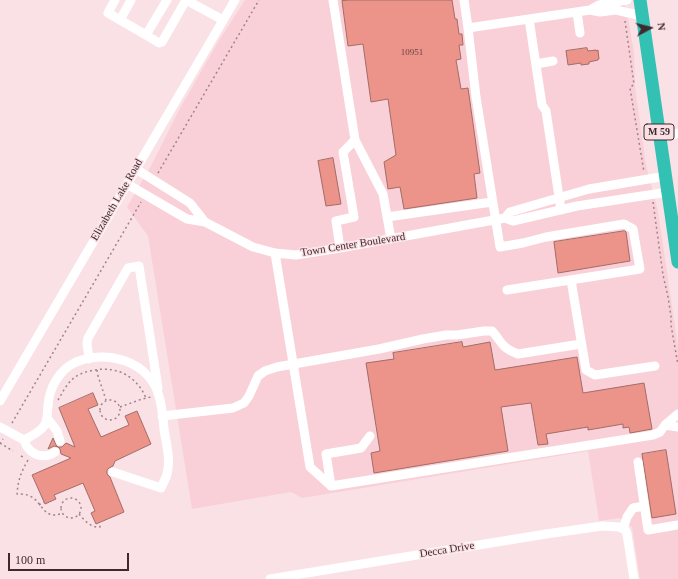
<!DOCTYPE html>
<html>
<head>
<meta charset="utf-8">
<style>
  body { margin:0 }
  #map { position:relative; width:678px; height:579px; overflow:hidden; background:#fae1e6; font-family:"Times New Roman",serif }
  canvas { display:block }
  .north { position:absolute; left:630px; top:8px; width:40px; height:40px; -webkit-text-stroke:3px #fae1e6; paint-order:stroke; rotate:83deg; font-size:11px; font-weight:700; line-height:16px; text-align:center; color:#3f292d }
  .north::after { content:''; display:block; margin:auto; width:14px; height:18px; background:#3f292d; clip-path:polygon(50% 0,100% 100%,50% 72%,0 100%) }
  .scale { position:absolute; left:8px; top:553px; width:121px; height:18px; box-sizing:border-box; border:2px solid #3f292d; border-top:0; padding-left:5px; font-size:12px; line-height:14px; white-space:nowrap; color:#3f292d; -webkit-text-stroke:3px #fae1e6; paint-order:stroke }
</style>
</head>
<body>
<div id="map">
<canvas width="678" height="579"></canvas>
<div class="north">N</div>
<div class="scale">100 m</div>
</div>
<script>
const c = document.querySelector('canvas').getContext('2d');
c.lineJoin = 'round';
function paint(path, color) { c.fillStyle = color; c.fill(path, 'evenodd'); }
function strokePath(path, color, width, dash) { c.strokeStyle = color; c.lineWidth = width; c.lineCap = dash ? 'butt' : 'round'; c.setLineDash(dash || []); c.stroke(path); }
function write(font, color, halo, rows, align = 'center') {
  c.font = font + ' "Times New Roman",serif'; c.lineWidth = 3; c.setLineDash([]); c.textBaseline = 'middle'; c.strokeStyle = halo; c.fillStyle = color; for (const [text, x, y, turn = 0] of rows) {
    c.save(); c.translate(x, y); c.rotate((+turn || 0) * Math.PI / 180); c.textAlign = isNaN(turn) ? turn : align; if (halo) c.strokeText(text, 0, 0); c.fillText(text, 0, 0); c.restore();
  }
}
paint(new Path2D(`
  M 245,0 L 623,0 L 629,23 L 634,53 L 635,87 L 646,165 L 658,211 L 678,347 L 678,579 L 640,579 L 632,527 L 619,518 L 599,521 L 588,451 L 302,498 L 291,492 L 192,509 L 148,236 L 127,207 L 151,166 L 179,110 L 218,42 Z`), '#f9d0d7');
const building = new Path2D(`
  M 351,0 L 452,0 L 455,19 L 457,19 L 459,34 L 462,34 L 463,45 L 459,45 L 461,59 L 456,60 L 461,89 L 468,88 L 480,173 L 474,174 L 477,198 L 404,209 L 400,187 L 388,189 L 384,162 L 396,155 L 388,99 L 371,102 L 363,44 L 348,46 L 342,1 Z
  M 587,48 L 588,51 L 596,50 L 596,51 L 598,50 L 599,59 L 598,59 L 598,60 L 589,62 L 589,64 L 581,65 L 581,63 L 568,65 L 566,51 Z
  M 333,158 L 341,204 L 326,206 L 318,161 Z
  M 625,231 L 626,232 L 630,261 L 558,273 L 554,242 Z
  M 462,342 L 463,347 L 490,342 L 495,370 L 577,357 L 583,393 L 644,383 L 652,429 L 630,433 L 629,427 L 623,428 L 623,424 L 588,430 L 588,427 L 546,434 L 548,444 L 538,445 L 531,403 L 501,407 L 508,451 L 374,473 L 371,453 L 380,451 L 366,363 L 394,359 L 393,353 Z
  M 93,393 L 98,405 L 88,409 L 101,437 L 129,425 L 125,416 L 137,411 L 151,444 L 115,461 L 113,466 L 109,468 L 107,470 L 107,474 L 110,477 L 124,512 L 96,524 L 91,513 L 95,511 L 83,483 L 54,495 L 56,499 L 45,504 L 32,475 L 71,458 L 61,454 L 60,449 L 58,447 L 54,446 L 48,449 L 53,438 L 56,445 L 58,447 L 62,447 L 66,443 L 75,447 L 59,408 Z
  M 666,450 L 676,514 L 652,518 L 642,454 Z`);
paint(building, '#ec938a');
strokePath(building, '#a26d68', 1);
strokePath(new Path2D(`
  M 625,21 L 634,84 L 630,88 L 644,172
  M 158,173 L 259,0
  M 653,202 L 663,275 L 668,297 L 671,316 L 671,325 L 678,365
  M 97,370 L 98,376 L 106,400
  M 58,400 C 63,392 67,383 75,377 C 81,373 88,371 95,370 C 118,366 137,377 146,398
  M100 410a10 10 0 1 1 20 0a10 10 0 1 1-20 0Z
  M 120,407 L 142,399 L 151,397
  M 12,423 L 141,202
  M 0,443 L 13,451
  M 0,444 L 3,439
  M 21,456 L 25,458
  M 28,460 C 21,472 18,480 17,494 C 21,494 26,494 30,496 C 43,502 43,521 63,513
  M61 508a10 10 0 1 1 20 0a10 10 0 1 1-20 0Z
  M 39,505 L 44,502
  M 79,514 C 85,521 91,528 100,527 L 99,523`), '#9c8589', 1.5, [2, 3]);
strokePath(new Path2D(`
  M 115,0 L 108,13 L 146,35
  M 167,0 L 146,35 L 159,43 L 162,42 L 186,0
  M 186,0 L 223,20
  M 333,0 L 355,140 L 383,194 L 391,239
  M 464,0 L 468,28 L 590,10 L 599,5 L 627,0
  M 590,10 L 600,12 L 616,10 L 642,16
  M 577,12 L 580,33
  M 529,19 L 542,105 L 546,111 L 561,210
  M 120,20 L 131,0
  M 468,28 L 476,97 L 500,247 L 523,243 L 546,237 L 624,224 L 633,229 L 640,269 L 507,290
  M 536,64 L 553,61
  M 660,139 L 678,133
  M 136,169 L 190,203 L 205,222
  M 127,184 L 187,219 L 205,222 L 253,247 L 275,253 L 296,255 L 340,248 L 505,218 L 513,221 L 577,206 L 668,192
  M 387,217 L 492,202
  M 505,218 L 510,212 L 589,189 L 666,176
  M 340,248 L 336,221 L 354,217 L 343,152 L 355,140
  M 275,253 L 310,467 L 331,486 L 653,435 L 660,432 L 665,425 L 678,414
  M 571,280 L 586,370 L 595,375 L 655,366
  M 89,359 L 87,343 L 88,338 L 128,268 L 139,266 L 158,388
  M 0,401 L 235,0
  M 162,416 L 233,408 L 244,403 L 249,396 L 258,376 L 265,371 L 277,367 L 379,349 L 423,339 L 446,335 L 457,335 L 484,331 L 492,331 C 497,336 499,341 504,346 C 508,350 513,352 518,354 L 581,344
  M 47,418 L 57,431 L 60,441
  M 665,425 L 678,427
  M 0,427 L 24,440 C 31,436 39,433 44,426 C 48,420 47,413 48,406 C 49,388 59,370 76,362 C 107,349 149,361 159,396 C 162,406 163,418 164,429 C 166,443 171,459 167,474 C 166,479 163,483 161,488 L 113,472
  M 24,440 C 25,442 26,446 28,448 C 35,457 47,458 55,452
  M 638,462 L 648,530 L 678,525
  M 331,486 L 326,454 L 361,448 L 370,436
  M 623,529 L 626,531 L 627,534 L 634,579
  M 623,529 L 627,517 L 633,508 L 644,506
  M 270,579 L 546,534 L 602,526 L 619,527 L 623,529`), '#fff', 9);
strokePath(new Path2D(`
  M 640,0 L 678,262`), '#33c1b4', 13);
write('9px', '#6a4444', null, [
  ["10951",412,53]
]);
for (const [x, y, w] of [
  [659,132,30]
]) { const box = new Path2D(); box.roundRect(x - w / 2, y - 8, w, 16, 3); c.fillStyle = '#fae1e6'; c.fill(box); strokePath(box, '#3f292d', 1); }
write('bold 10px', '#3f292d', null, [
  ["M 59",659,132]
]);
write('11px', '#3f292d', '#fae1e6', [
  ["Elizabeth Lake Road",117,200,-60],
  ["Town Center Boulevard",353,245,-9],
  ["Decca Drive",447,550,-9]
]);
</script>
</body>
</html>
